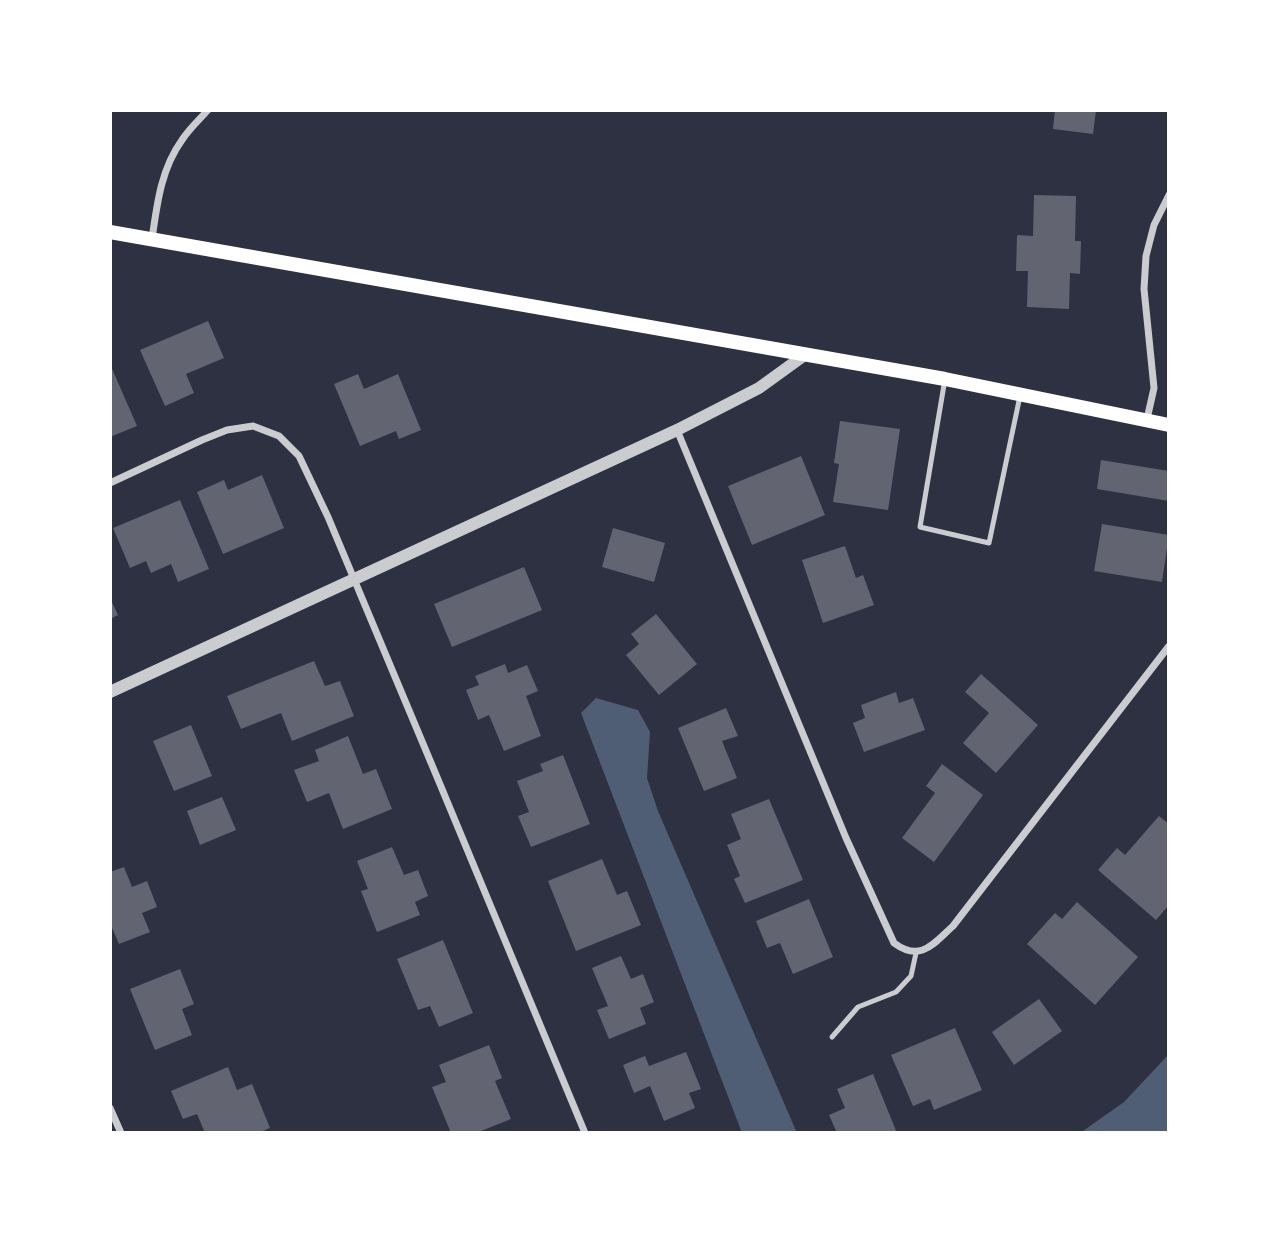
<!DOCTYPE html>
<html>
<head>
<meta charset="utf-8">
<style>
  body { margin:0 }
  #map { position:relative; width:1279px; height:1243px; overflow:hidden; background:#2d3142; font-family:Karla,sans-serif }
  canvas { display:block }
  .frame { position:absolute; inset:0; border:112px solid #fff; pointer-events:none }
</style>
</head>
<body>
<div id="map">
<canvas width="1279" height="1243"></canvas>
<div class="frame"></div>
</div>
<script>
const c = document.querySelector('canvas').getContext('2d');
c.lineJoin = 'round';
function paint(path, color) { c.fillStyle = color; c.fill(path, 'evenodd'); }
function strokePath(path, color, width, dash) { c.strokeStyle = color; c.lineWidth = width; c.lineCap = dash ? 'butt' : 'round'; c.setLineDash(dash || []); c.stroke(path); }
paint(new Path2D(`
  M 596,698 L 638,710 L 650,732 L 647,778 L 658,811 L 797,1133 L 742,1133 L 581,713 Z
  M 1169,1054 L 1169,1133 L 1080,1133 L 1124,1102 Z`), '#4f5d75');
paint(new Path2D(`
  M 1055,110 L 1096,110 L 1093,134 L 1053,129 Z
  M 1034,195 L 1076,196 L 1075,241 L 1081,241 L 1080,274 L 1070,273 L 1069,309 L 1027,307 L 1028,271 L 1016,271 L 1017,235 L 1033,236 Z
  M 208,321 L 224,358 L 186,374 L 194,393 L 165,406 L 140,350 Z
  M 110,364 L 137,426 L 110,437 Z
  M 358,374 L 364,389 L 398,374 L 421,430 L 399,439 L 396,431 L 360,446 L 334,384 Z
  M 840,421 L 900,429 L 888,510 L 833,502 L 839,464 L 834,463 Z
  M 801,456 L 825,515 L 752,545 L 728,486 Z
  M 1101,460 L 1169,471 L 1169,501 L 1097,489 Z
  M 262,475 L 284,528 L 223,554 L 197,492 L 224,480 L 228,490 Z
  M 180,500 L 209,569 L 178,582 L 171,564 L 151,573 L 146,561 L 130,568 L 113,528 Z
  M 1102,524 L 1169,535 L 1162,582 L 1094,571 Z
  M 613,528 L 665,543 L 654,582 L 602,567 Z
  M 845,546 L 856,578 L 863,575 L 874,605 L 823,623 L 802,560 Z
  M 524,567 L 542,610 L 452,647 L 434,604 Z
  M 110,598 L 118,615 L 110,619 Z
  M 656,614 L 697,664 L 659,695 L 626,655 L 639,644 L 631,634 Z
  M 314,661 L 325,686 L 340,681 L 354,716 L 292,741 L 281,713 L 241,729 L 227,696 Z
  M 505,664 L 508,673 L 527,665 L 538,691 L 526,696 L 541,736 L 504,751 L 489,715 L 478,720 L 466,690 L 479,685 L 475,676 Z
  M 981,674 L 1038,725 L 996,773 L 963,743 L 989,713 L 965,692 Z
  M 896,692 L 899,703 L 913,698 L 925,730 L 864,752 L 853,723 L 865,718 L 861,705 Z
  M 726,708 L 738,736 L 722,741 L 737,778 L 704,791 L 678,728 Z
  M 191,725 L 212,776 L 174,791 L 153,741 Z
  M 348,736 L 363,774 L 376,769 L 392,809 L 343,829 L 329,793 L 307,802 L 294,770 L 319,761 L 315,750 Z
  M 563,755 L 590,824 L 531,847 L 518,816 L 529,812 L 517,781 L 543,771 L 540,764 Z
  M 942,764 L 983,795 L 934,862 L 902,838 L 935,793 L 926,786 Z
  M 222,797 L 236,830 L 200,845 L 187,811 Z
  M 769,799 L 803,880 L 745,903 L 734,879 L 740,876 L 727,845 L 741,839 L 731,814 Z
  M 1159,816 L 1169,824 L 1169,905 L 1156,920 L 1098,870 L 1117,848 L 1125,855 Z
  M 392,847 L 404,875 L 418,870 L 428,896 L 415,902 L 420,915 L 377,932 L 361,891 L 368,889 L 357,861 Z
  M 602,859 L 617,895 L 627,891 L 641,925 L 576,951 L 548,881 Z
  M 124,867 L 132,887 L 147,881 L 157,907 L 142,913 L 150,932 L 119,944 L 110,923 L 110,872 Z
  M 809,899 L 833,957 L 793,974 L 780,943 L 767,948 L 756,921 Z
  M 1077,902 L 1138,957 L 1095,1005 L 1027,944 L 1055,913 L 1062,919 Z
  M 443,940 L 473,1013 L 439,1027 L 430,1006 L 418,1010 L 397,959 Z
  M 621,956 L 631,979 L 643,974 L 654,1002 L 640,1008 L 646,1024 L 609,1039 L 597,1010 L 608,1006 L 592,968 Z
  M 180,969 L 194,1004 L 182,1009 L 192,1035 L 155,1050 L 130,989 Z
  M 1039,999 L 1062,1031 L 1014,1065 L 992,1032 Z
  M 955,1028 L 982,1090 L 934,1110 L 930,1099 L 913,1106 L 891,1055 Z
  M 489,1045 L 502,1078 L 495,1081 L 511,1119 L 476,1133 L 451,1133 L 432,1087 L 446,1082 L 439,1065 Z
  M 686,1052 L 701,1089 L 689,1093 L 695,1108 L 664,1121 L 650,1086 L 634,1093 L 623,1065 L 645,1056 L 649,1066 Z
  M 228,1067 L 237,1090 L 252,1084 L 270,1128 L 258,1133 L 205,1133 L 197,1114 L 183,1119 L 171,1091 Z
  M 873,1074 L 897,1133 L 837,1133 L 829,1115 L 845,1108 L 837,1089 Z`), '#626471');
strokePath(new Path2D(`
  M 945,379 L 920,527 L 989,543 L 1020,396
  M 832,1037 L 858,1007 L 896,992 L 911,976 L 916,953`), '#caccd0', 5);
strokePath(new Path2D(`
  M 152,239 C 157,204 161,169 182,140 C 189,129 199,120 208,110
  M 1147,419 L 1154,388 L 1144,289 L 1146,256 L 1154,225 L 1169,195
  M 677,430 L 846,838 L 894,943 C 921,963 934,943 953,926 L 1169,646
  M 110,483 L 202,440 L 227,430 L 253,426 L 279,436 L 299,456 L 328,517 L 437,777 L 585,1133
  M 110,1108 L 121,1133`), '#caccd0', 7);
strokePath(new Path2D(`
  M 110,692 L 677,430 L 759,388 L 806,354`), '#caccd0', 12);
strokePath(new Path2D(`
  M 110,232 L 945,379 L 1169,425`), '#fff', 14);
</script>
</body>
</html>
